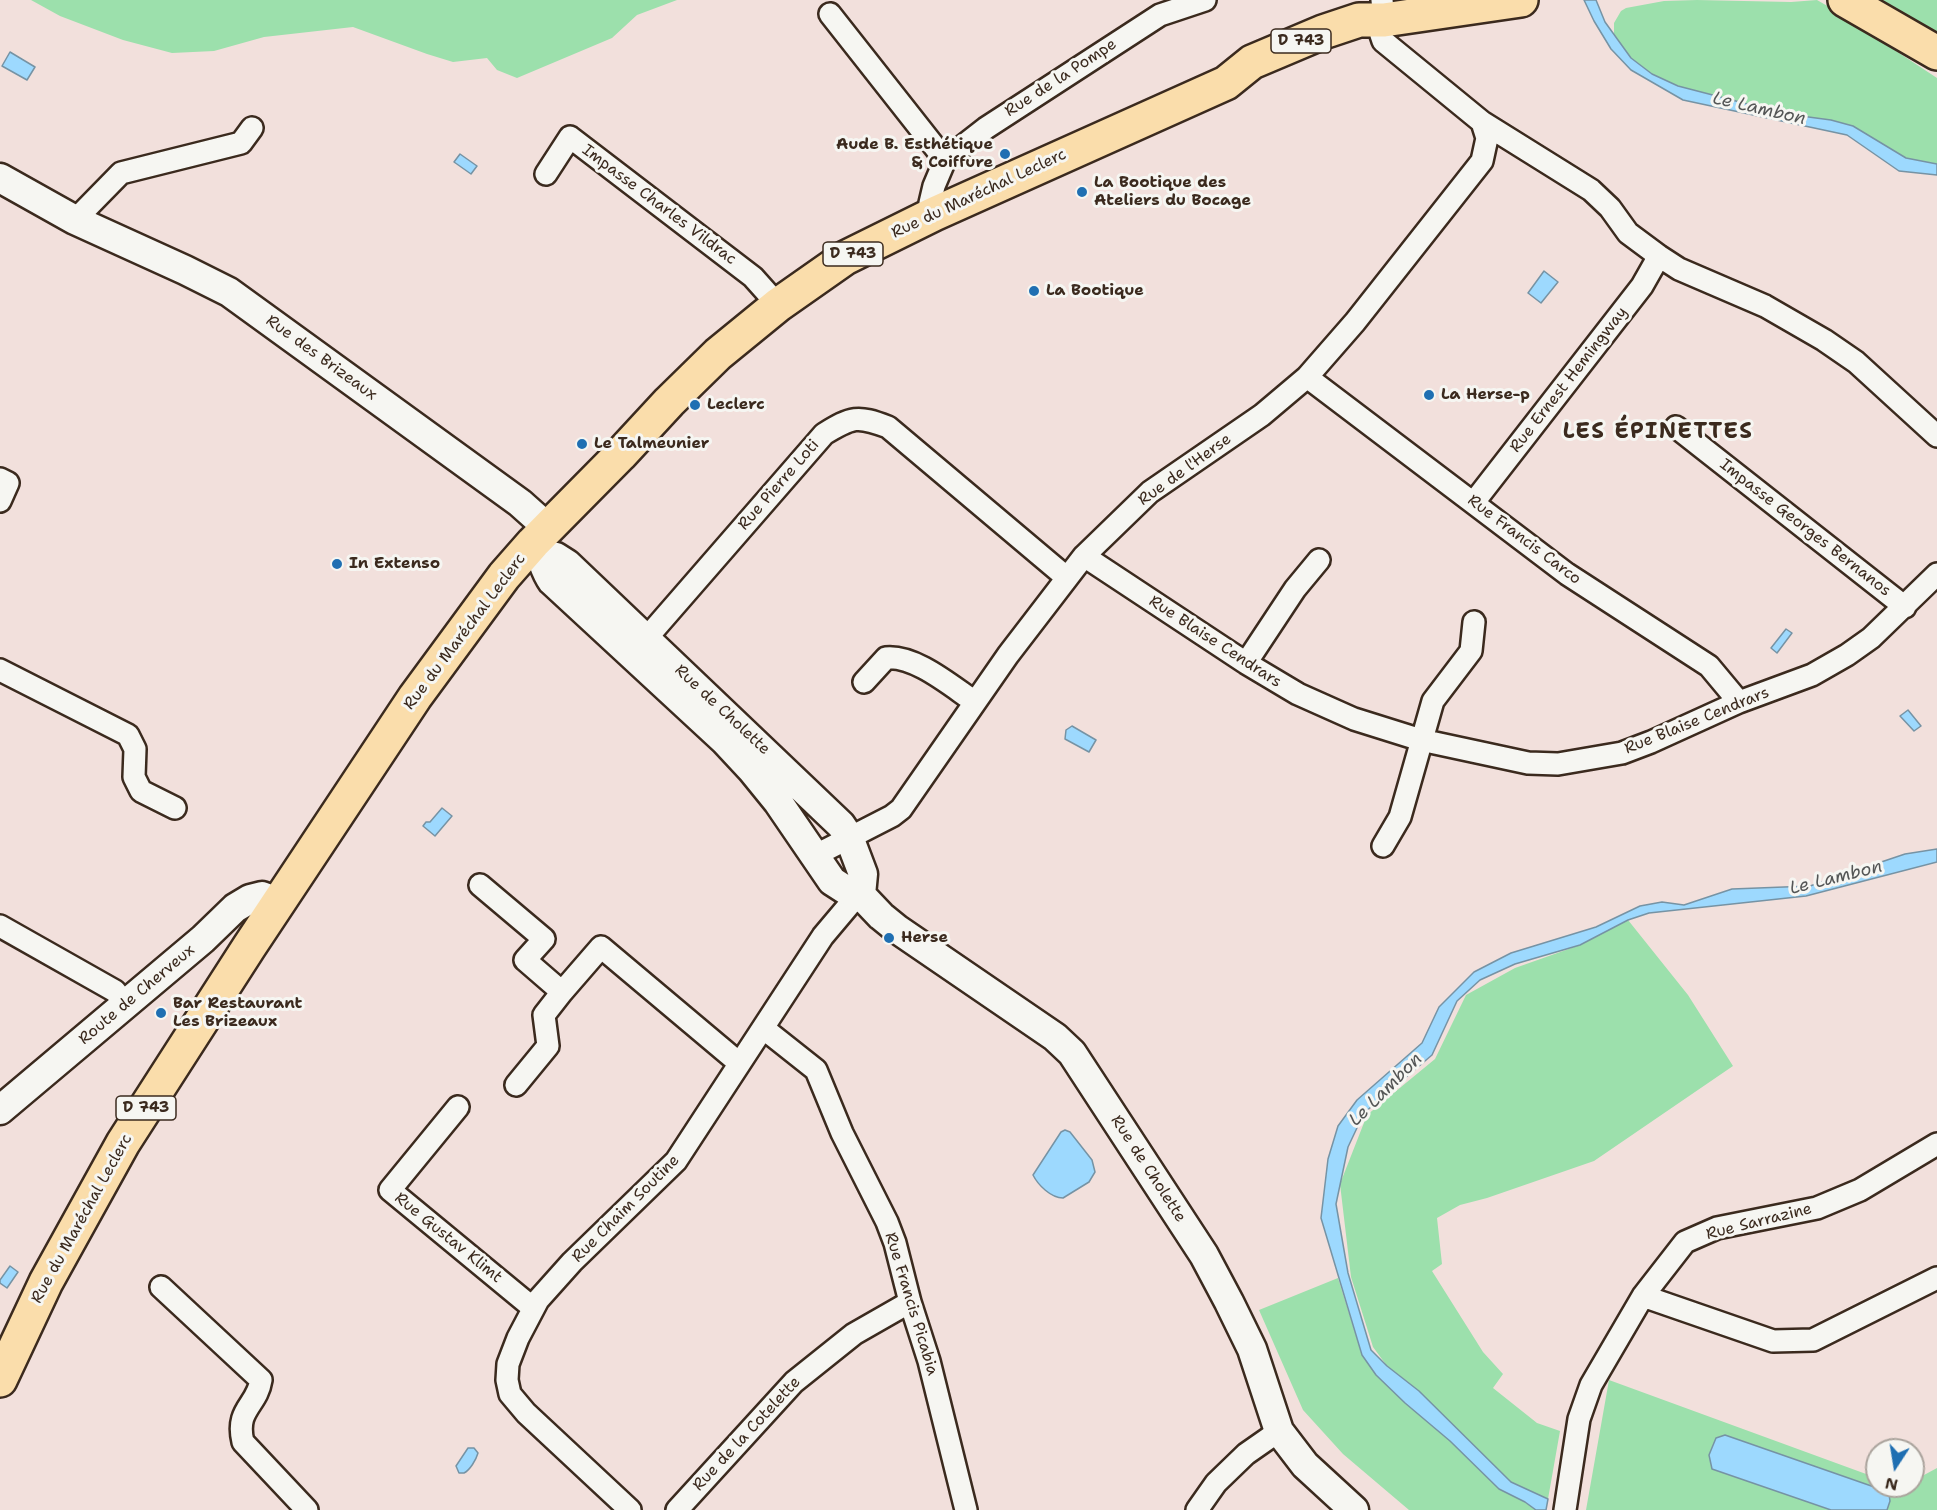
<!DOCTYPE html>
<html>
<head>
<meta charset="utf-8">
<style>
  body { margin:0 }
  #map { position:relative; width:1937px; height:1510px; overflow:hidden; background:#f2e0dc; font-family:"Shantell Sans",sans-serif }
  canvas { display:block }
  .north { position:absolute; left:1865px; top:1438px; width:60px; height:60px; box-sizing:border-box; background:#f6f6f2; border:2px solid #aba49d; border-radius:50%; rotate:192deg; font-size:16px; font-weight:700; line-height:24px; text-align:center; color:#3b2a1e }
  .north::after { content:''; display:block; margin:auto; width:21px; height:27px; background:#1f6fb2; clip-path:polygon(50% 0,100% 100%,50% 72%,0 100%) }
</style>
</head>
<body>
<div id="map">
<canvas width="1937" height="1510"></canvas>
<div class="north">N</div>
</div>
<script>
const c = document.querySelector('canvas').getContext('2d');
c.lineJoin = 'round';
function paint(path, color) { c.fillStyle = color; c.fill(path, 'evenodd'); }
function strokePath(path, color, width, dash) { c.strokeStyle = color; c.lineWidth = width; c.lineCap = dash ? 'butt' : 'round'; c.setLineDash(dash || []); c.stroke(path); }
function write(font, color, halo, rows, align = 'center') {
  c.font = font + ' "Shantell Sans",sans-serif'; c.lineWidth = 6; c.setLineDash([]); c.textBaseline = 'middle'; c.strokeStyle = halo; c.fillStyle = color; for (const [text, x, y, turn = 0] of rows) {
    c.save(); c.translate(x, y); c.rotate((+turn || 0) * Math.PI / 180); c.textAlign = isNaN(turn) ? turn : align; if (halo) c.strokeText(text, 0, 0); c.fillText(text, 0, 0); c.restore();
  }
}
paint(new Path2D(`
  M 31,0 L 677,0 L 637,15 L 612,38 L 517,78 L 497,70 L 487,58 L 453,62 L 427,54 L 353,27 L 264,37 L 214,51 L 172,53 L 123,40 L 60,16 Z
  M 1697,0 L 1791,2 L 1817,0 L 1871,31 L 1893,49 L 1937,78 L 1937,164 L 1906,158 L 1853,126 L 1831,120 L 1786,114 L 1678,86 L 1652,74 L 1631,58 L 1614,34 L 1614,23 L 1621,11 L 1626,8 L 1664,1 Z
  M 1883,0 L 1937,0 L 1937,39 L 1899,15 Z
  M 1628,920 L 1688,995 L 1733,1066 L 1594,1161 L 1487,1198 L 1460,1205 L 1437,1218 L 1442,1264 L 1432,1271 L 1483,1352 L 1503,1374 L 1493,1388 L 1537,1423 L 1560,1431 L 1548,1499 L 1511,1482 L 1419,1391 L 1387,1366 L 1373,1347 L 1351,1277 L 1340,1184 L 1367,1115 L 1435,1059 L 1466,995 L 1515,968 L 1580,945 Z
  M 1338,1278 L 1362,1355 L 1405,1403 L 1525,1502 L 1538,1510 L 1409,1510 L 1343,1454 L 1303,1410 L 1259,1310 Z
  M 1609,1380 L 1877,1478 L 1877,1486 L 1913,1486 L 1913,1481 L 1937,1468 L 1937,1510 L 1586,1510 Z`), '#9ce0ac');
const water = new Path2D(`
  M 1584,0 L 1596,0 L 1605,22 L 1631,58 L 1652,74 L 1678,86 L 1786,114 L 1831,120 L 1853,126 L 1906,158 L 1937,164 L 1937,175 L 1899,171 L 1847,135 L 1683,100 L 1631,70 L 1611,49 L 1594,21 Z
  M 10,52 L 35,67 L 27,80 L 2,66 Z
  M 460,154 L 477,166 L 471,174 L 454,162 Z
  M 1544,271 L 1558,282 L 1541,303 L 1528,293 Z
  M 1786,629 L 1792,633 L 1777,653 L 1771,648 Z
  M 1908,710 L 1921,726 L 1914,731 L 1900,716 Z
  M 1072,726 L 1096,740 L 1089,752 L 1065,739 L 1066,730 Z
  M 442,808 L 452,816 L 435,836 L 423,826 L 426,822 L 430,822 Z
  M 1937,849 L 1937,862 L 1806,896 L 1649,913 L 1628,920 L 1580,945 L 1515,964 L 1480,980 L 1457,1001 L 1432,1055 L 1364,1113 L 1348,1147 L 1336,1204 L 1348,1273 L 1371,1350 L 1387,1366 L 1419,1391 L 1511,1482 L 1548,1499 L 1546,1510 L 1536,1510 L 1525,1502 L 1499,1489 L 1450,1441 L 1405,1403 L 1376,1375 L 1362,1355 L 1321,1218 L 1328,1159 L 1338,1126 L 1357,1100 L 1422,1043 L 1439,1007 L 1474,972 L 1511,953 L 1596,927 L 1640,906 L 1662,902 L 1684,905 L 1732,889 L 1810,886 L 1905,854 Z
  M 1065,1130 L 1070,1132 L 1092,1160 L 1095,1172 L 1089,1182 L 1063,1198 C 1051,1198 1038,1185 1033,1175 L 1061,1132 Z
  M 10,1266 L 18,1272 L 7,1288 L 0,1283 L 0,1280 Z
  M 1725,1435 L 1880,1489 L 1889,1494 L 1890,1501 L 1887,1510 L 1831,1510 L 1712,1469 L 1709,1455 L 1716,1438 Z
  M 468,1448 L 474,1448 L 478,1453 C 476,1460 470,1470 464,1473 L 459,1473 L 456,1466 Z`);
paint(water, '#9dd9fe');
strokePath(water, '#7693a4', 1.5);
const street = new Path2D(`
  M 1382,0 L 1384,20 L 1381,35 L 1383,41 L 1482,122 L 1591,190 L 1610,208 L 1628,233 L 1659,256 L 1679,269 L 1765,306 L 1824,340 L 1856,362 L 1937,436
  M 830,14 L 945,160
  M 546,174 L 570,137 L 753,277 L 778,305
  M 934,214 L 930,203 L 934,186 L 945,160 L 986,128 L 1160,15 L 1205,0
  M 75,220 L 121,173 L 241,143 L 252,128
  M 1307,377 L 1567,574 L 1709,666 L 1739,702
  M 1676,427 L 1905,607
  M 0,479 L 8,483 L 0,501
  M 1474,502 L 1642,286 L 1659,256
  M 1084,556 L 1246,663 L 1298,694 L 1354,719 L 1421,740 L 1528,763 L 1558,764 L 1622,753 L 1651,742 L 1739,702 L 1812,675 L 1847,655 L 1871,638 L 1937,574
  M 637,649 L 824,434 C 852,417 857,415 888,427 L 1066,577
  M 1246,663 L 1295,589 L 1319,560
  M 0,670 L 128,735 L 135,749 L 134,777 L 141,791 L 175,808
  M 864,682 L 886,658 C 915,655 951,686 975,702
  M 1383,846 L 1400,817 L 1433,701 L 1471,651 L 1474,622
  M 814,856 L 892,816 L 901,809 L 1008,655 L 1084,556 L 1150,492 L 1262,415 L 1307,377 L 1355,322 L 1482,161 L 1487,138 L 1482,122
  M 480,885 L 544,939 L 525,960 L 562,992 L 601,947 L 739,1063
  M 0,926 L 115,991 L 126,1005
  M 763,1028 L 816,1070 L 842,1133 L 887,1222 L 895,1243 L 910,1302 L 929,1361 L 966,1510
  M 516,1085 L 548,1046 L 544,1015 L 562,992
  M 458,1107 L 390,1190 L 533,1308
  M 161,1287 L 261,1380 C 257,1406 235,1409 243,1442 L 307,1510
  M 1643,1296 L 1773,1341 L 1813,1340 L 1937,1278
  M 630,1510 L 526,1413 L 510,1394 L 507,1380 L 508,1364 L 518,1338 L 538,1300 L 572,1262 L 676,1161 L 823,936 L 850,904 L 861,895
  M 677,1510 L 794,1382 L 854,1334 L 910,1302
  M 1197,1510 L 1216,1483 L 1246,1454 L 1279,1431
  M 1565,1510 L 1579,1419 L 1591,1385 L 1643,1296 L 1685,1242 L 1717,1228 L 1817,1208 L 1860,1190 L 1937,1144`);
const secondary = new Path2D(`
  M 0,178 L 75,220 L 185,270 L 229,292 L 520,503 L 548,528
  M 533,543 C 543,555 543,569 552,581 L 725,741 L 752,770 L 778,802 L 832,881 L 846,890 L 861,895 L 881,916 L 897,929 L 1055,1037 L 1072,1053 L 1204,1255 L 1229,1302 L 1252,1349 L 1279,1431 L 1305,1465 L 1354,1510
  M 541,554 L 556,557 L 567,564 L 841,825 L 849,837 L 863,874 L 861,895
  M 0,1110 L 203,939 L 235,908 L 250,899 L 262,896 L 278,902`);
const primary = new Path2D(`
  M 0,1380 L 46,1282 L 123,1143 L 249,947 L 415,697 L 504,576 L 533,543 L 620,455 L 669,402 L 718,354 L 778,305 L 845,258 L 934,214 L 1226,83 L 1252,62 L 1323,32 L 1359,20 L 1384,20 L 1521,0`);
const highway = new Path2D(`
  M 1845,0 L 1937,53`);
strokePath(street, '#3b2a1e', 26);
strokePath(secondary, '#3b2a1e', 33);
strokePath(primary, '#3b2a1e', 38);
strokePath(highway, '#3b2a1e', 38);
strokePath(street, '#f6f6f2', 21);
strokePath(secondary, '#f6f6f2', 28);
strokePath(primary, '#faddab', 33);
strokePath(highway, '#faddab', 33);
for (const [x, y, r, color] of [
  [1005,154,6,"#1f6fb2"],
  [1082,192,6,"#1f6fb2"],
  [1034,291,6,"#1f6fb2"],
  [1429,395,6,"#1f6fb2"],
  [695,405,6,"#1f6fb2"],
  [582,444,6,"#1f6fb2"],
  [337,564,6,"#1f6fb2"],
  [889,938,6,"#1f6fb2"],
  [161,1013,6,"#1f6fb2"]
]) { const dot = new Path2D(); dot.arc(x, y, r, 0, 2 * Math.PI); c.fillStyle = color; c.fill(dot); strokePath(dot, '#f6f6f2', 2); }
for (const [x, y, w] of [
  [1301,41,60],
  [853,254,60],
  [146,1108,60]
]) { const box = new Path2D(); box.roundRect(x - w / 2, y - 12, w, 24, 4.5); c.fillStyle = '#f6f6f2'; c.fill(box); strokePath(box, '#3b2a1e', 1.5); }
write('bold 15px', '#3b2a1e', null, [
  ["D 743",1301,41],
  ["D 743",853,254],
  ["D 743",146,1108]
]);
write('16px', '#3b2a1e', '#f6f6f2', [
  ["Rue de la Pompe",1061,78,-33],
  ["Rue du Maréchal Leclerc",979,194,-25],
  ["Impasse Charles Vildrac",659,205,37],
  ["Rue des Brizeaux",321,358,36],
  ["Rue Ernest Hemingway",1569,380,-52],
  ["Rue de l'Herse",1185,470,-36],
  ["Rue Pierre Loti",779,485,-49],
  ["Impasse Georges Bernanos",1805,528,38],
  ["Rue Francis Carco",1524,540,37],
  ["Rue du Maréchal Leclerc",465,632,-53],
  ["Rue Blaise Cendrars",1215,642,33],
  ["Rue de Cholette",722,710,43],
  ["Rue Blaise Cendrars",1697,721,-22],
  ["Route de Cherveux",137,995,-40],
  ["Rue de Cholette",1148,1169,57],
  ["Rue Chaim Soutine",626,1209,-45],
  ["Rue du Maréchal Leclerc",82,1219,-61],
  ["Rue Sarrazine",1759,1222,-14],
  ["Rue Gustav Klimt",448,1238,39],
  ["Rue Francis Picabia",911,1304,73],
  ["Rue de la Cotelette",747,1434,-47]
]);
write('bold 16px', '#3b2a1e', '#f6f6f2', [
  ["Aude B. Esthétique",993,145,"right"],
  ["& Coiffure",993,163,"right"],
  ["La Bootique des",1094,183],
  ["Ateliers du Bocage",1094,201],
  ["La Bootique",1046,291],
  ["La Herse-p",1441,395],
  ["Leclerc",707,405],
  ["Le Talmeunier",594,444],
  ["In Extenso",349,564],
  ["Herse",901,938],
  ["Bar Restaurant",173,1004],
  ["Les Brizeaux",173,1022]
], 'left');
write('italic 18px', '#545656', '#f6f6f2', [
  ["Le Lambon",1759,109,13],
  ["Le Lambon",1836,878,-14],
  ["Le Lambon",1386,1090,-45]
]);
c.letterSpacing = '1.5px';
write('bold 22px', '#3b2a1e', '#f6f6f2', [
  ["LES ÉPINETTES",1658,432]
]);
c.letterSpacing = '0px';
</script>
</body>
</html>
